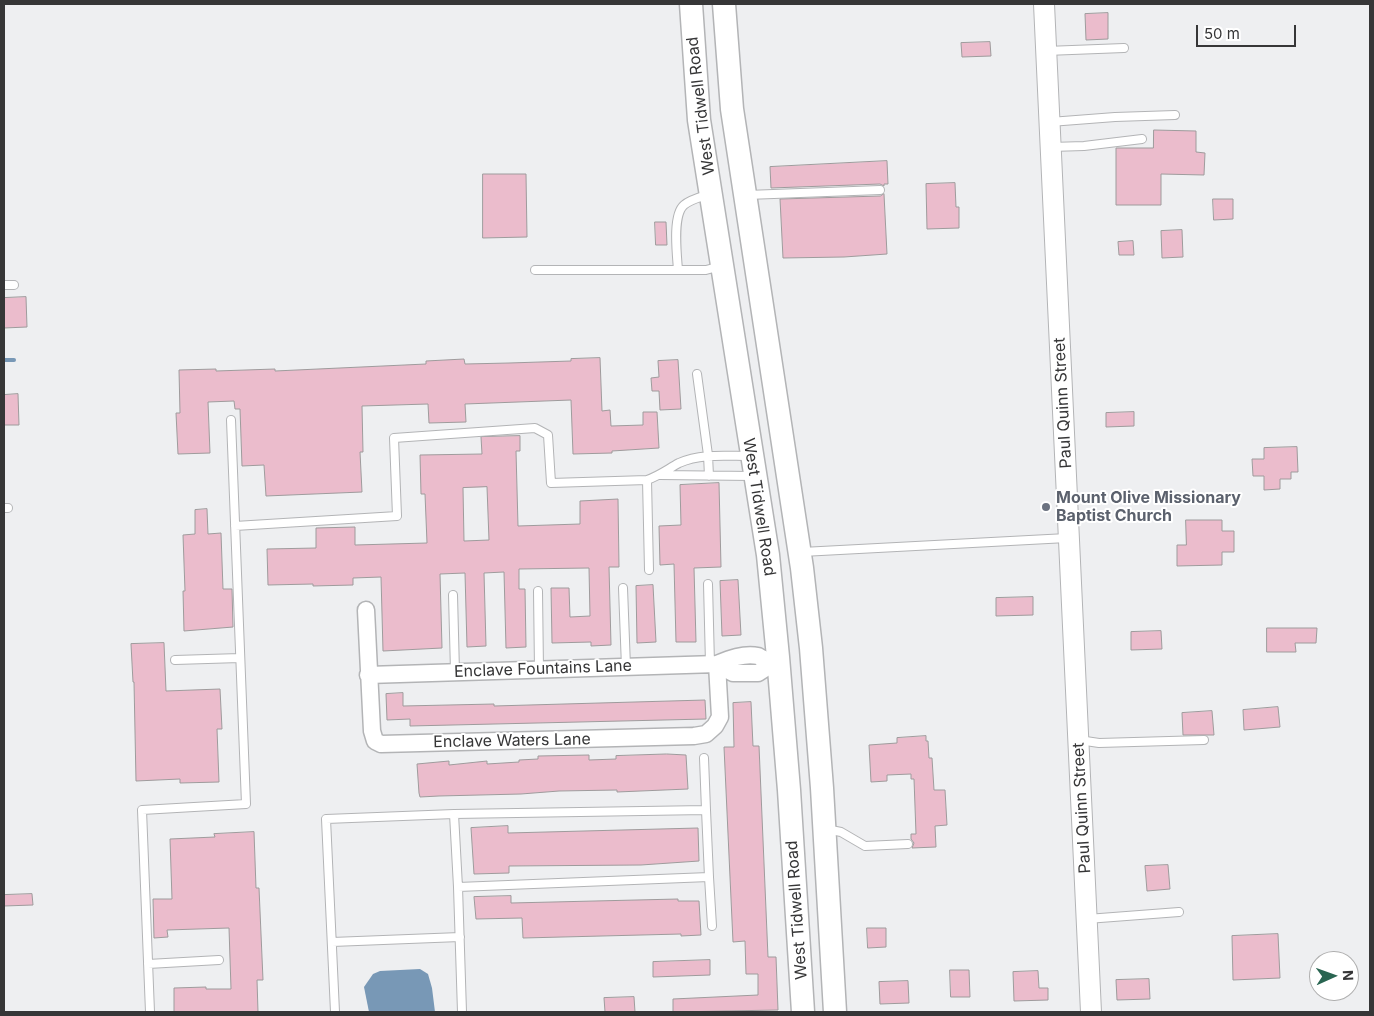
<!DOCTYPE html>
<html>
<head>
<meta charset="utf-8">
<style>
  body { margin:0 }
  #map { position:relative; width:1374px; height:1016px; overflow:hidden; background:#eeeff1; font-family:Inter,sans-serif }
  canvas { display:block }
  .frame { position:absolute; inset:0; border:5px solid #363637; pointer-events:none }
  .north { position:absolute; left:1309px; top:951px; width:50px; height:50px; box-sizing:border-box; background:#fff; border:1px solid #afafaf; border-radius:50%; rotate:88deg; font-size:14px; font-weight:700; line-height:20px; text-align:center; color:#363637 }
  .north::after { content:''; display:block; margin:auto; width:18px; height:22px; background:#296551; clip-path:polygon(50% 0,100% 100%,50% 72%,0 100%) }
  .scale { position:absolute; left:1196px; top:25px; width:100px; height:22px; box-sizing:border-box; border:2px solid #363637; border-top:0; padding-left:6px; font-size:15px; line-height:18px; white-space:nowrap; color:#363637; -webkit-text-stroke:4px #fff; paint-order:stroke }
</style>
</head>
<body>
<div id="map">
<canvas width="1374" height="1016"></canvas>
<div class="frame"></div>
<div class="north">N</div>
<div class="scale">50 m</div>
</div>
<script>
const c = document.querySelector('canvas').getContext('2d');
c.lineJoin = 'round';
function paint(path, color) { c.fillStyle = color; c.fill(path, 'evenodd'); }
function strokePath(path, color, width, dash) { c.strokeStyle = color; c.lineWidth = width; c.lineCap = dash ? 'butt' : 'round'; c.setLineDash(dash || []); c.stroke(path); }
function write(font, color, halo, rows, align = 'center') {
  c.font = font + ' Inter,sans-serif'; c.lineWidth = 4; c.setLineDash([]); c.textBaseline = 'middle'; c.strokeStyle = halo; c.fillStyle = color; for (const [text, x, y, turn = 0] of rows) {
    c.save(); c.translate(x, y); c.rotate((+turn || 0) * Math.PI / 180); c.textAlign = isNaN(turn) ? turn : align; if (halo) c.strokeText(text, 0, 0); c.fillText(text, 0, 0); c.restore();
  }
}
paint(new Path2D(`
  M 420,969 L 428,974 L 432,988 L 435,1012 L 369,1012 L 364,987 L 373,974 L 380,971 Z`), '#7898b6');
strokePath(new Path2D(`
  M 4,360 L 14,360`), '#7898b6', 4);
const building = new Path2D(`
  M 1108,13 L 1108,39 L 1086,40 L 1085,14 Z
  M 990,42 L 991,56 L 962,57 L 961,43 Z
  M 1154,130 L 1196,131 L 1196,152 L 1205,153 L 1204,175 L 1161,174 L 1161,205 L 1116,205 L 1116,148 L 1153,148 Z
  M 887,161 L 888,184 L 884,184 L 884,186 L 880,184 L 771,188 L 770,167 Z
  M 483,174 L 526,174 L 527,237 L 483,238 Z
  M 955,183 L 956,207 L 959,207 L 959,228 L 927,229 L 926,184 Z
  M 884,194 L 887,254 L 844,257 L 783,258 L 780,199 L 880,196 Z
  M 1213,199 L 1233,199 L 1233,219 L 1214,220 Z
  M 655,222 L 666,222 L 667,245 L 656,245 Z
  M 1182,230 L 1183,257 L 1162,258 L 1161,231 Z
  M 1133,241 L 1134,255 L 1119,255 L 1118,242 Z
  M 26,297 L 27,327 L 4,328 L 4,298 Z
  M 600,358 L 602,411 L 610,410 L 611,426 L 643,425 L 643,412 L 657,412 L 659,448 L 612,451 L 612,453 L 573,454 L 571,400 L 465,404 L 466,422 L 429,423 L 428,404 L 362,406 L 363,452 L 360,452 L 362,492 L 266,496 L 264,465 L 242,466 L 240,409 L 235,409 L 234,401 L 208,402 L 210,453 L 178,454 L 176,413 L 180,413 L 179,370 L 216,369 L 216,371 L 275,369 L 275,371 L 426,364 L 426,361 L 464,359 L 465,364 L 509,363 L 571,361 L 571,359 Z
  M 678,360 L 681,409 L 660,410 L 659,391 L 652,391 L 651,378 L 659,377 L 658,361 Z
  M 18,394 L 19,425 L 4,425 L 4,395 Z
  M 1134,412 L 1134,426 L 1106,427 L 1106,413 Z
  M 520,436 L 520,451 L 516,451 L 518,526 L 580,524 L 580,501 L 618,499 L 619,567 L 609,567 L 611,645 L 591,646 L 591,642 L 552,643 L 551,588 L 569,588 L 570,617 L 590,616 L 589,568 L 519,569 L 519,589 L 525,589 L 526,647 L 506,648 L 504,572 L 484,573 L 486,646 L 467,647 L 465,573 L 440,574 L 442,648 L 383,651 L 381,577 L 353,578 L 353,585 L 313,586 L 313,584 L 268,585 L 267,549 L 316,548 L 316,528 L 355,527 L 355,545 L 427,543 L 425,494 L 421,494 L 420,455 L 482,454 L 481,437 ZM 487,487 L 489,540 L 464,541 L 463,488 Z
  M 1297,447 L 1298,472 L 1291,472 L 1291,479 L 1280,479 L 1280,489 L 1264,490 L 1264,476 L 1253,476 L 1252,459 L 1264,459 L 1264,448 Z
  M 719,483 L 721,567 L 694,568 L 696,642 L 676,642 L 674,564 L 660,565 L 659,526 L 681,525 L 680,485 Z
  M 207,509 L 208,534 L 221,533 L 223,589 L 232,589 L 233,627 L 184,631 L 183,591 L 185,591 L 183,535 L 195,534 L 195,510 Z
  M 1186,520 L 1222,520 L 1222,531 L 1234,531 L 1234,552 L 1222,552 L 1222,565 L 1177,566 L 1177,545 L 1186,545 Z
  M 738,580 L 741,635 L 722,636 L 720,581 Z
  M 653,585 L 656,642 L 637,643 L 636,586 Z
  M 1033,597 L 1033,615 L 996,616 L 996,598 Z
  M 1267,628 L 1317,628 L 1316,643 L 1295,643 L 1296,652 L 1267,652 Z
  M 1161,631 L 1162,649 L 1131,650 L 1131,632 Z
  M 164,643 L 166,691 L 220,689 L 222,729 L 217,729 L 219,782 L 180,783 L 180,779 L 136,781 L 134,682 L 133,682 L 131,644 Z
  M 403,693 L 403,706 L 494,704 L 494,706 L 705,700 L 706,719 L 410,726 L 410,719 L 387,720 L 386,694 Z
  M 751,702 L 753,746 L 759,746 L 768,957 L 776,957 L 778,1010 L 673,1012 L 673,999 L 758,995 L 758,974 L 746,974 L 745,941 L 733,942 L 724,747 L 734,747 L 733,703 Z
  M 1278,707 L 1280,727 L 1244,730 L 1243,710 Z
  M 1212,711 L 1214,735 L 1183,735 L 1182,713 Z
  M 926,736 L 926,741 L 928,741 L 929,758 L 932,758 L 934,790 L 945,790 L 947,825 L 935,826 L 936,847 L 912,848 L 914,843 L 911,839 L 911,834 L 916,834 L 914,779 L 911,779 L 911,774 L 887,775 L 887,781 L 871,782 L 869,745 L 897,743 L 897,738 Z
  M 667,754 L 686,755 L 688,789 L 617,792 L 617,790 L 559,791 L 521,794 L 439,796 L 420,797 L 419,793 L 417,764 L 449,761 L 449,765 L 487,761 L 487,764 L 519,762 L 519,760 L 538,759 L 538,756 L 589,755 L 589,760 L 616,759 L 616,756 Z
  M 508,826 L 508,833 L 698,828 L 699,861 L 641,865 L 509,866 L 509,873 L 474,874 L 471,828 Z
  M 254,832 L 256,888 L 259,888 L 263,980 L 257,980 L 258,1012 L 174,1012 L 174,988 L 206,987 L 206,989 L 231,989 L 229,928 L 167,930 L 168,937 L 154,938 L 153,899 L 172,899 L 170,839 L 215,837 L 214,834 Z
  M 1168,865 L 1170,889 L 1147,891 L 1145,866 Z
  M 32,894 L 33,905 L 4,906 L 4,895 Z
  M 511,896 L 511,903 L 678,899 L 678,901 L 699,901 L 701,935 L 681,936 L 681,934 L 523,938 L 522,918 L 476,919 L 474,897 Z
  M 867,928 L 886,928 L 886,947 L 868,948 Z
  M 1278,934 L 1280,978 L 1233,980 L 1232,936 Z
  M 710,960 L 710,975 L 653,977 L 653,962 Z
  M 950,970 L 969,970 L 970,997 L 951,997 Z
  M 1038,971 L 1039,988 L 1048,988 L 1048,1000 L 1014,1001 L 1013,972 Z
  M 1149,979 L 1150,999 L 1117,1000 L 1116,980 Z
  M 908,981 L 909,1003 L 880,1004 L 879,982 Z
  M 634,997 L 635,1012 L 605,1012 L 604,998 Z`);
paint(building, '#ebbccc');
strokePath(building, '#9e9b9c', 1);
const service = new Path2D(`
  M 1046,51 L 1124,48
  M 1050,122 L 1115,117 L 1175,115
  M 1051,147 L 1084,146 L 1142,139
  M 710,194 C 701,197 691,199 684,205 C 672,215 677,255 678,270 L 706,270 L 721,266
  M 747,195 L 880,190
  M 535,270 L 678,270
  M 4,285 L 14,285
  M 697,374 L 708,455 L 709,476
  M 660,475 L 753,476
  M 647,480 L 649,570
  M 4,508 L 8,508
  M 235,526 L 397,516 L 394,438 L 535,428 L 548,435 L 551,483 L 647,480 C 659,476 668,469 679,463 C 701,453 726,456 750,456
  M 802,552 L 1067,538
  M 708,584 L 710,664
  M 623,588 L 626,667
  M 538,591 L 539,670
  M 453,595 L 455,672
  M 175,660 L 240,658
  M 1079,740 L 1099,743 L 1204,740
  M 704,758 L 706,810
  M 826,829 L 841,832 L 865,846 L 908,844
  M 709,877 L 712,926
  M 458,887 L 709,877 L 706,810 L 454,814 L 458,887 L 462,1012
  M 1087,919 L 1179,912
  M 332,942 L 460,937
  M 148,964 L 219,960
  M 150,1012 L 142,810 L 246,804 L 231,420
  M 335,1012 L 326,819 L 454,814`);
const minor = new Path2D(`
  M 366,610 L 372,731 L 375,741 L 381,744 L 694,736 L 706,734 L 715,726 L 720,717 L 717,664
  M 717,664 L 733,673 L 758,673 L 772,664 L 779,664
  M 368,675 L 717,664 C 729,659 744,653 758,656 C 762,658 768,662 772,664`);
const tertiary = new Path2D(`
  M 1044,4 L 1091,1012`);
const secondary = new Path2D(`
  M 691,4 L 699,120 L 768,555 L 778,657 L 789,790 L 803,1012
  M 724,4 L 732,109 L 802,568 L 811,648 L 822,788 L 835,1012`);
strokePath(service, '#b3b4b6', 10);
strokePath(minor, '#b3b4b6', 19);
strokePath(tertiary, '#b3b4b6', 22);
strokePath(secondary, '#b3b4b6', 25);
strokePath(service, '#fff', 8);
strokePath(minor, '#fff', 16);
strokePath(tertiary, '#fff', 20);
strokePath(secondary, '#fff', 22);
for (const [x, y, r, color] of [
  [1046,507,5,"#6b7280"]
]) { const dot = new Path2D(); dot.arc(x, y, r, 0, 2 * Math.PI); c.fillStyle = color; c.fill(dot); strokePath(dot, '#fff', 2); }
write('16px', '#363637', '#fff', [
  ["West Tidwell Road",701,106,-97],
  ["Paul Quinn Street",1063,403,-93],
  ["West Tidwell Road",759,507,81],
  ["Enclave Fountains Lane",543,669,-2],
  ["Enclave Waters Lane",512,741,-1],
  ["Paul Quinn Street",1082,808,-93],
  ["West Tidwell Road",797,910,-94]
]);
write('bold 16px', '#5b616d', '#fff', [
  ["Mount Olive Missionary",1056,498],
  ["Baptist Church",1056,516]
], 'left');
</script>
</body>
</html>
